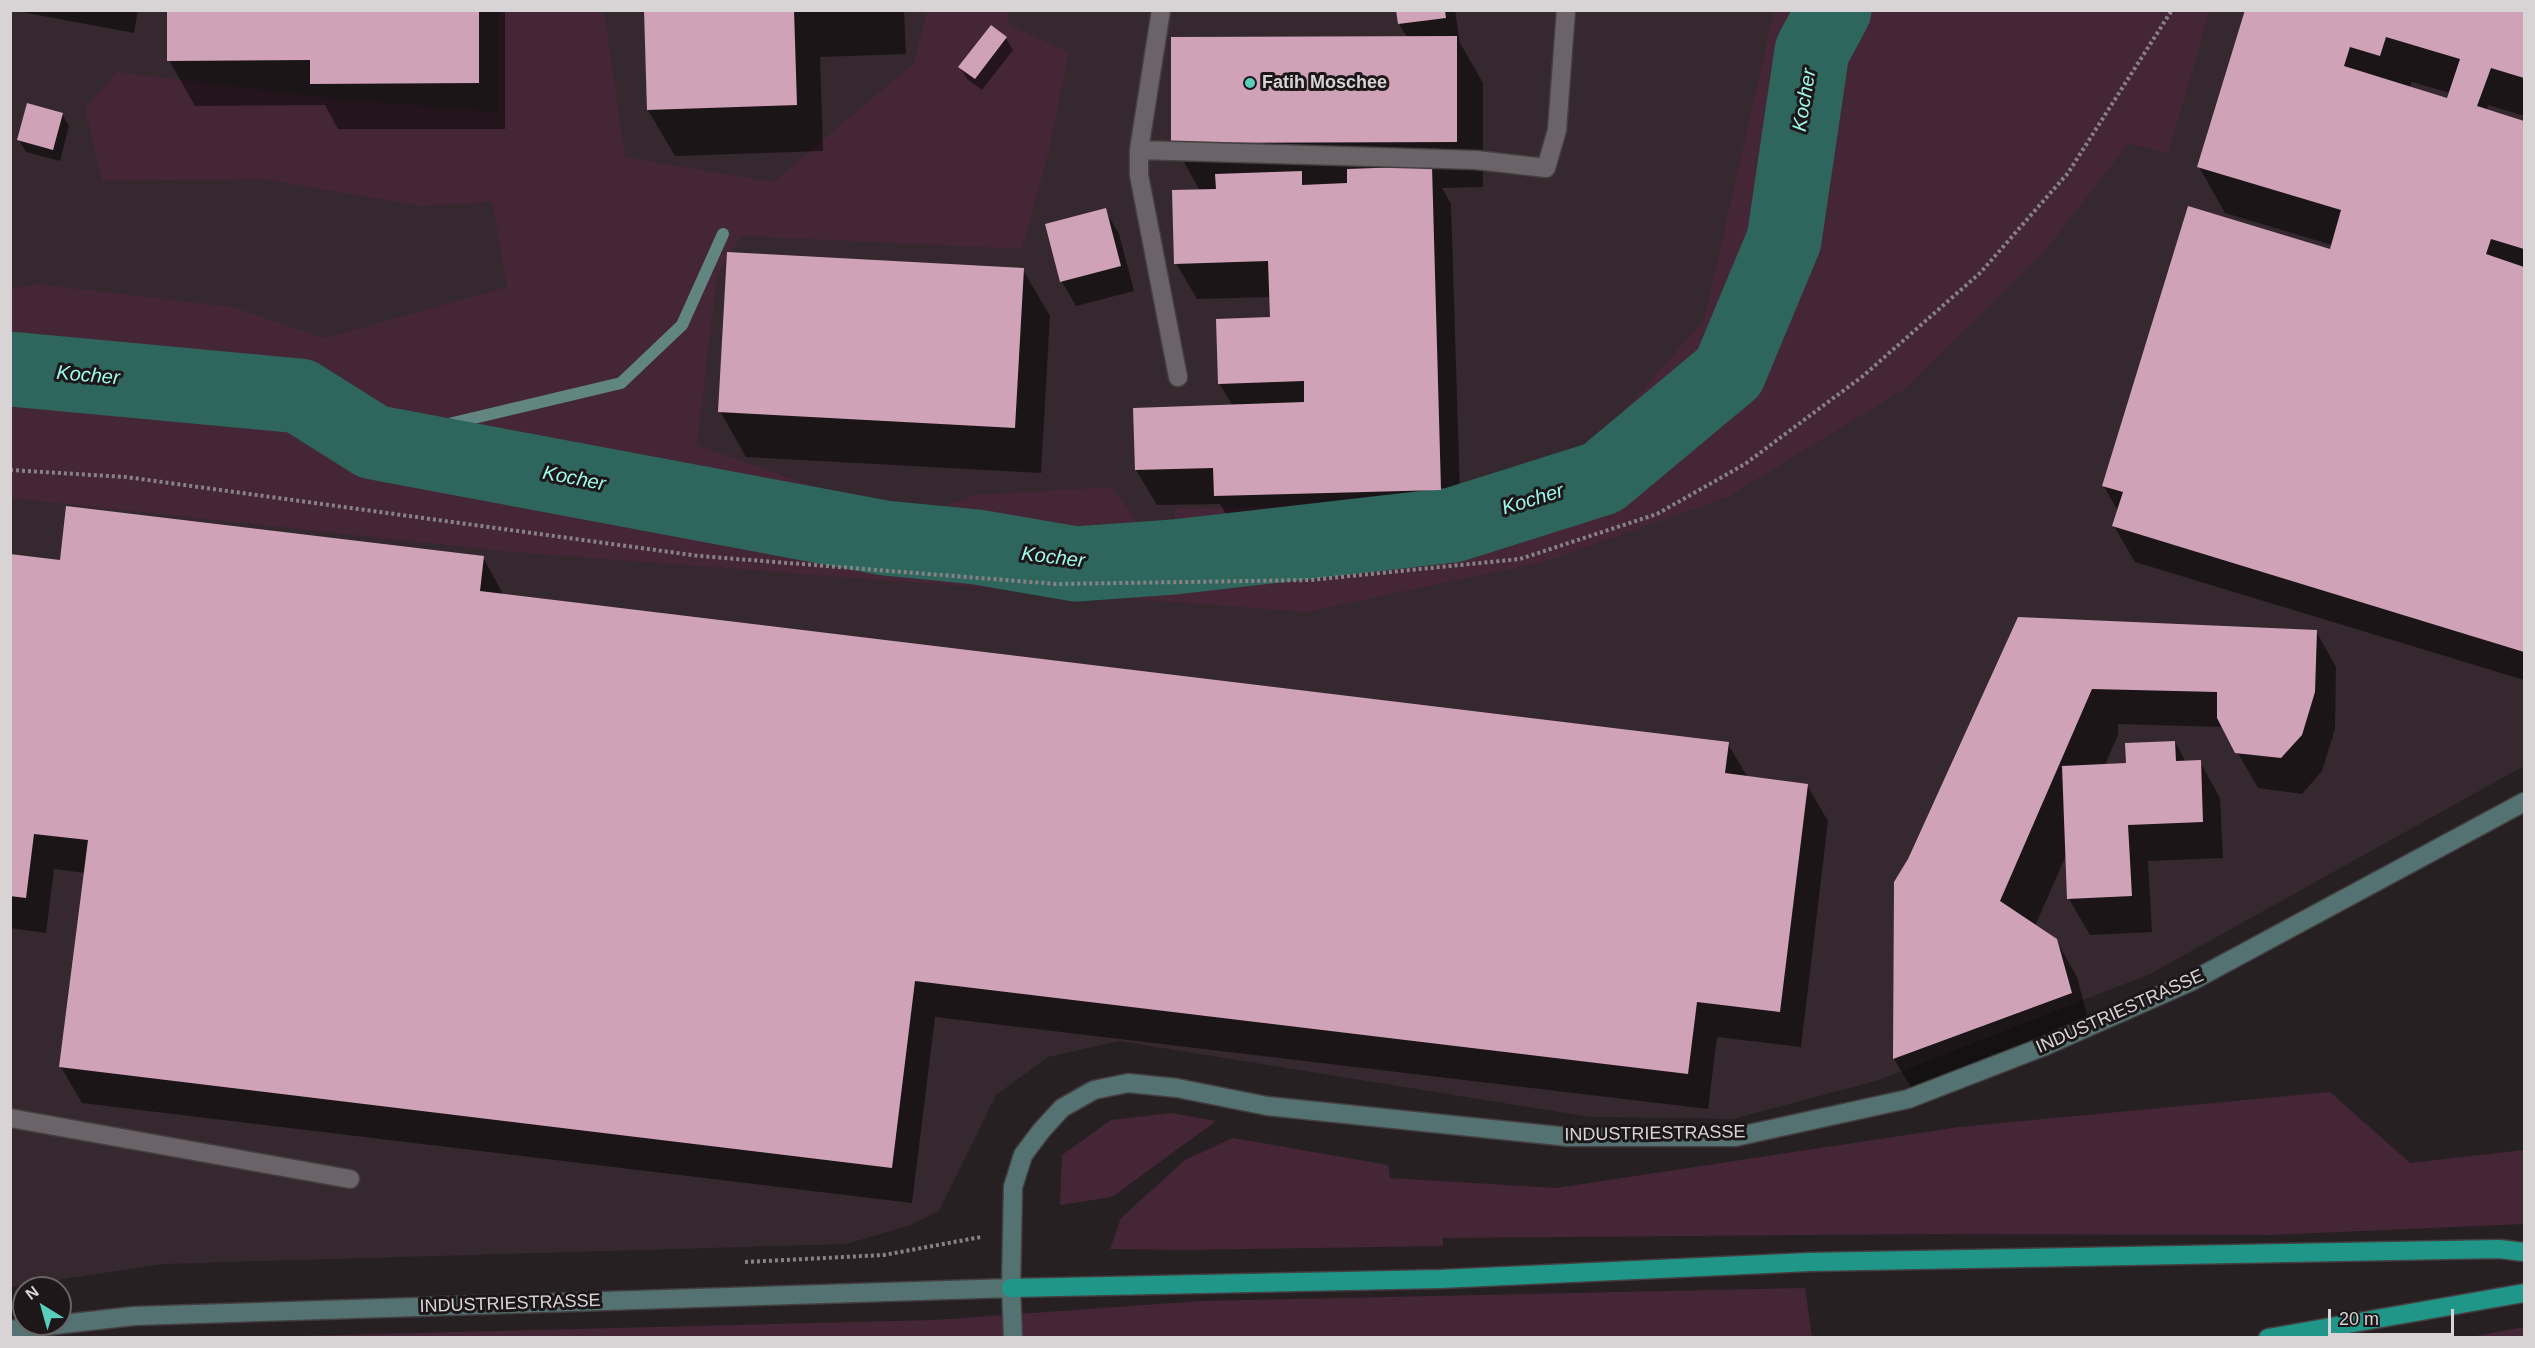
<!DOCTYPE html>
<html>
<head>
<meta charset="utf-8">
<style>
  body { margin:0 }
  #map { position:relative; width:2535px; height:1348px; overflow:hidden; background:#272023; font-family:Helvetica,sans-serif }
  canvas { display:block }
  .frame { position:absolute; inset:0; border:12px solid #d8d4d6; pointer-events:none }
  .north { position:absolute; left:12px; top:1276px; width:60px; height:60px; box-sizing:border-box; background:#1d171a; border:2px solid #686365; border-radius:50%; rotate:323deg; font-size:16px; font-weight:700; line-height:24px; text-align:center; color:#d8d4d6 }
  .north::after { content:''; display:block; margin:auto; width:21px; height:27px; background:#5acebd; clip-path:polygon(50% 0,100% 100%,50% 72%,0 100%) }
  .scale { position:absolute; left:2328px; top:1309px; width:126px; height:27px; box-sizing:border-box; border:3px solid #d8d4d6; border-top:0; padding-left:8px; font-size:18px; line-height:21px; white-space:nowrap; color:#d8d4d6; -webkit-text-stroke:4px #1d171a; paint-order:stroke }
</style>
</head>
<body>
<div id="map">
<canvas width="2535" height="1348"></canvas>
<div class="frame"></div>
<div class="north">N</div>
<div class="scale">20 m</div>
</div>
<script>
const c = document.querySelector('canvas').getContext('2d');
c.lineJoin = 'round';
function paint(path, color) { c.fillStyle = color; c.fill(path, 'evenodd'); }
function strokePath(path, color, width, dash) { c.strokeStyle = color; c.lineWidth = width; c.lineCap = dash ? 'butt' : 'round'; c.setLineDash(dash || []); c.stroke(path); }
function write(font, color, halo, rows, align = 'center') {
  c.font = font + ' Helvetica,sans-serif'; c.lineWidth = 6; c.setLineDash([]); c.textBaseline = 'middle'; c.strokeStyle = halo; c.fillStyle = color; for (const [text, x, y, turn = 0] of rows) {
    c.save(); c.translate(x, y); c.rotate((+turn || 0) * Math.PI / 180); c.textAlign = isNaN(turn) ? turn : align; if (halo) c.strokeText(text, 0, 0); c.fillText(text, 0, 0); c.restore();
  }
}
paint(new Path2D(`
  M 10,11 L 2524,11 L 2524,766 L 2150,974 L 1879,1080 L 1733,1119 L 1590,1117 L 1119,1041 L 1048,1057 L 996,1095 L 939,1211 L 908,1226 L 846,1244 L 163,1264 L 11,1287 Z`), '#35282e');
paint(new Path2D(`
  M 499,11 L 604,11 L 625,157 L 773,182 L 914,63 L 927,11 L 1007,11 L 1008,24 L 1069,52 L 1049,151 L 1022,249 L 741,236 L 717,275 L 697,445 L 908,520 L 974,495 L 1112,487 L 1169,567 L 1174,567 L 1175,509 L 1546,498 L 1704,320 L 1774,11 L 2210,11 L 2168,153 L 2128,144 L 2044,252 L 1905,389 L 1728,497 L 1544,562 L 1306,612 L 512,552 L 11,498 L 11,289 L 38,284 L 233,307 L 324,338 L 507,287 L 492,202 L 421,206 L 262,179 L 102,181 L 85,108 L 117,72 L 328,98 L 498,112 Z
  M 2330,1092 L 2410,1163 L 2524,1150 L 2524,1224 L 2270,1235 L 1932,1234 L 1443,1238 L 1443,1246 L 1184,1250 L 1110,1249 L 1121,1218 L 1185,1160 L 1233,1138 L 1388,1165 L 1390,1178 L 1556,1188 L 1959,1127 Z
  M 1171,1113 L 1216,1121 L 1112,1197 L 1060,1205 L 1062,1155 L 1111,1120 Z
  M 1805,1288 L 1812,1337 L 217,1338 L 934,1320 L 1201,1301 Z
  M 2524,1327 L 2524,1337 L 2470,1337 Z`), '#442636');
paint(new Path2D(`
  M 11,10 L 138,10 L 134,33 Z
  M 169,10 L 505,10 L 505,129 L 338,129 L 325,105 L 195,106 L 169,60 Z
  M 645,10 L 904,10 L 906,54 L 820,57 L 823,151 L 675,156 L 648,110 Z
  M 1397,10 L 1455,10 L 1460,43 L 1483,83 L 1483,187 L 1442,188 L 1451,204 L 1461,525 L 1236,532 L 1220,504 L 1157,505 L 1136,470 L 1233,406 L 1219,383 L 1271,319 L 1270,297 L 1197,299 L 1176,263 L 1200,191 L 1173,142 L 1407,37 L 1399,24 Z
  M 2246,10 L 2524,10 L 2524,116 L 2488,105 L 2486,111 L 2524,122 L 2524,680 L 2135,562 L 2114,526 L 2118,511 L 2103,485 L 2331,251 L 2332,245 L 2225,213 L 2199,167 ZM 2412,82 L 2450,93 L 2448,99 L 2410,88 Z
  M 1006,38 L 1013,50 L 982,90 L 967,79 L 960,67 Z
  M 62,114 L 69,126 L 60,161 L 26,152 L 19,140 Z
  M 1105,210 L 1119,234 L 1134,291 L 1076,306 L 1062,282 Z
  M 1023,270 L 1050,316 L 1041,473 L 746,457 L 720,411 Z
  M 10,555 L 61,561 L 483,557 L 504,596 L 1728,744 L 1748,778 L 1807,785 L 1828,821 L 1801,1047 L 1717,1037 L 1708,1109 L 935,1017 L 912,1203 L 82,1103 L 61,1067 L 85,873 L 54,869 L 46,933 L 10,928 Z
  M 2019,619 L 2316,631 L 2336,667 L 2335,729 L 2322,771 L 2302,794 L 2258,788 L 2223,727 L 2118,724 L 2118,735 L 2105,765 L 2128,764 L 2175,742 L 2186,762 L 2200,762 L 2220,798 L 2223,858 L 2148,861 L 2152,932 L 2090,935 L 2069,899 L 2067,853 L 2035,926 L 2056,940 L 2077,977 L 2091,1030 L 1915,1094 L 1894,1059 L 1896,882 L 1910,859 Z`), '#0007');
strokePath(new Path2D(`
  M 373,442 L 621,383 L 682,325 L 723,234`), '#618681', 12);
strokePath(new Path2D(`
  M 10,369 L 300,396 L 373,442 L 885,538 L 977,547 L 1076,564 L 1174,557 L 1453,525 L 1602,478 L 1729,372 L 1784,240 L 1812,51 L 1834,10`), '#2e655d', 75);
paint(new Path2D(`
  M 167,10 L 479,10 L 479,83 L 310,84 L 310,60 L 167,61 Z
  M 644,10 L 794,10 L 797,105 L 647,110 Z
  M 1396,10 L 1445,10 L 1446,18 L 1398,24 Z
  M 2245,10 L 2524,10 L 2524,78 L 2491,68 L 2477,106 L 2524,121 L 2524,249 L 2491,239 L 2486,254 L 2524,267 L 2524,652 L 2112,526 L 2123,492 L 2102,486 L 2188,206 L 2330,249 L 2341,210 L 2197,167 ZM 2386,37 L 2460,59 L 2447,98 L 2344,66 L 2350,47 L 2380,56 Z
  M 991,25 L 1007,37 L 975,79 L 958,67 Z
  M 1457,36 L 1457,142 L 1171,143 L 1171,37 Z
  M 27,103 L 63,113 L 53,150 L 17,140 Z
  M 1432,166 L 1441,490 L 1214,496 L 1213,468 L 1135,470 L 1133,408 L 1304,402 L 1304,381 L 1218,384 L 1216,319 L 1270,317 L 1268,261 L 1174,264 L 1172,190 L 1216,189 L 1215,174 L 1302,171 L 1302,185 L 1347,183 L 1347,169 Z
  M 1106,208 L 1121,266 L 1060,282 L 1045,224 Z
  M 727,252 L 1024,268 L 1015,428 L 718,412 Z
  M 66,506 L 484,556 L 480,591 L 1729,742 L 1725,773 L 1808,784 L 1780,1012 L 1697,1002 L 1688,1074 L 915,981 L 892,1168 L 59,1067 L 88,840 L 34,834 L 26,898 L 10,896 L 10,554 L 60,560 Z
  M 2018,617 L 2317,630 L 2315,692 L 2302,735 L 2281,758 L 2235,753 L 2217,718 L 2217,692 L 2092,689 L 2000,901 L 2057,939 L 2072,993 L 1893,1059 L 1894,882 L 1908,859 Z
  M 2175,741 L 2176,761 L 2201,760 L 2203,822 L 2128,825 L 2132,896 L 2067,899 L 2062,766 L 2126,763 L 2125,743 Z`), '#cfa2b8');
const lane = new Path2D(`
  M 1161,10 L 1139,150 L 1139,175 L 1178,377
  M 1139,150 L 1476,160 L 1546,168 L 1557,130 L 1566,10
  M 10,1118 L 350,1179`);
const secondary = new Path2D(`
  M 10,1330 L 134,1316 L 1011,1288
  M 1013,1338 L 1011,1288 L 1013,1187 L 1023,1155 L 1041,1131 L 1062,1108 L 1094,1090 L 1128,1083 L 1177,1088 L 1267,1106 L 1569,1137 L 1735,1137 L 1908,1099 L 2045,1046 L 2190,982 L 2524,802`);
const highway = new Path2D(`
  M 1011,1288 L 1440,1279 L 1810,1262 L 2499,1249 L 2524,1252
  M 2268,1338 L 2524,1293`);
strokePath(lane, '#443f41', 21);
strokePath(secondary, '#443f41', 21);
strokePath(highway, '#443f41', 21);
strokePath(new Path2D(`
  M 10,470 L 126,477 L 699,556 L 1056,584 L 1311,580 L 1520,559 L 1657,514 L 1745,464 L 1863,376 L 1980,273 L 2068,173 L 2172,10
  M 745,1262 L 884,1255 L 981,1237`), '#878285', 4, [3, 3]);
strokePath(lane, '#6b6367', 18);
strokePath(secondary, '#547271', 18);
strokePath(highway, '#1f9688', 18);
for (const [x, y, r, color] of [
  [1250,83,6,"#5acebd"]
]) { const dot = new Path2D(); dot.arc(x, y, r, 0, 2 * Math.PI); c.fillStyle = color; c.fill(dot); strokePath(dot, '#1d171a', 2); }
write('bold 18px', '#d8d4d6', '#1d171a', [
  ["Fatih Moschee",1262,83]
], 'left');
write('18px', '#d8d4d6', '#1d171a', [
  ["INDUSTRIESTRASSE",2120,1012,-24],
  ["INDUSTRIESTRASSE",1655,1134,-1],
  ["INDUSTRIESTRASSE",510,1304,-2]
]);
write('italic 20px', '#9df8e9', '#1d171a', [
  ["Kocher",1805,100,-81],
  ["Kocher",88,376,5],
  ["Kocher",574,479,11],
  ["Kocher",1533,500,-17],
  ["Kocher",1053,558,7]
]);
</script>
</body>
</html>
